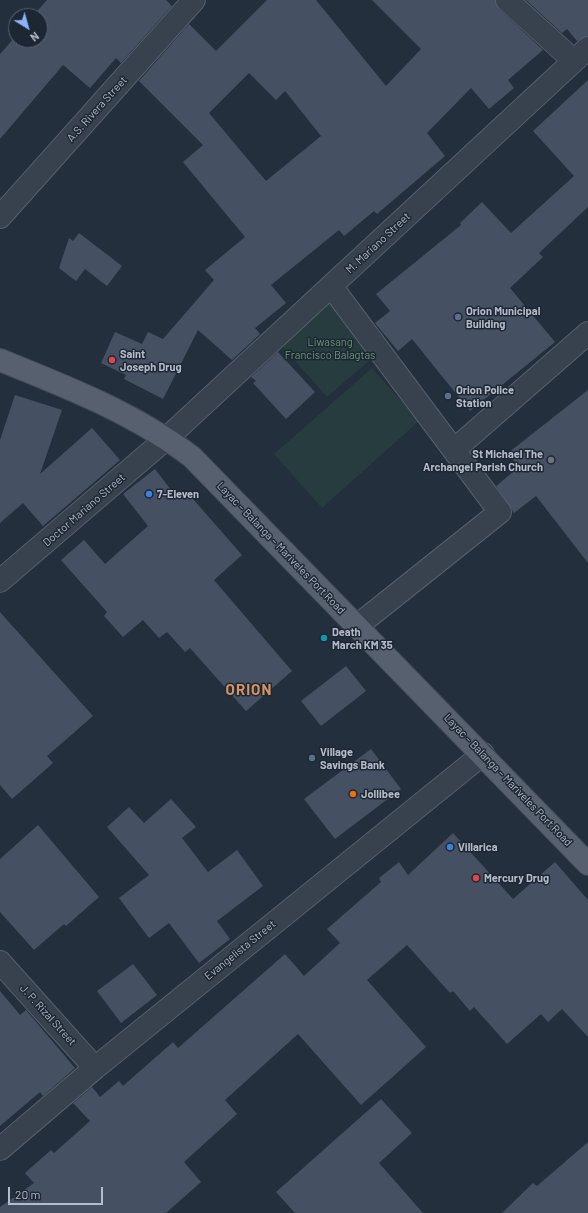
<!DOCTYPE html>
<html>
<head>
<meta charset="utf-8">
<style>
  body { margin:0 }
  #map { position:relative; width:588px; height:1213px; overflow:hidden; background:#242f3e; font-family:Barlow,sans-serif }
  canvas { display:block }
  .north { position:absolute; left:8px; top:8px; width:40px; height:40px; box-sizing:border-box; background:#1d2633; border:1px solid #59626f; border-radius:50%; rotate:143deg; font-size:11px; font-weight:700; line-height:16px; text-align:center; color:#b4bcc9 }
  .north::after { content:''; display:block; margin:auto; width:14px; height:18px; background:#8ab4f8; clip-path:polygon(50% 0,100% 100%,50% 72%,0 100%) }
  .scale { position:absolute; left:8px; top:1187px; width:95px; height:18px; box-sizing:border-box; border:2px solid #b4bcc9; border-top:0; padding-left:5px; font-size:12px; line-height:14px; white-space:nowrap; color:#b4bcc9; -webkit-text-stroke:3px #1d2633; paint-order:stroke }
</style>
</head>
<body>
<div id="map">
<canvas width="588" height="1213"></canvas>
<div class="north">N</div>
<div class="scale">20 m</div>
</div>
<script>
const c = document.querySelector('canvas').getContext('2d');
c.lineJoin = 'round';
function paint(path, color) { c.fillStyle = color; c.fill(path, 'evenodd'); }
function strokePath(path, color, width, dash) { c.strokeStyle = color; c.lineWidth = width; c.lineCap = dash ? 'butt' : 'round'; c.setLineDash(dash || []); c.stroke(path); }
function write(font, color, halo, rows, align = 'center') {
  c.font = font + ' Barlow,sans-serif'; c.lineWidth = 3; c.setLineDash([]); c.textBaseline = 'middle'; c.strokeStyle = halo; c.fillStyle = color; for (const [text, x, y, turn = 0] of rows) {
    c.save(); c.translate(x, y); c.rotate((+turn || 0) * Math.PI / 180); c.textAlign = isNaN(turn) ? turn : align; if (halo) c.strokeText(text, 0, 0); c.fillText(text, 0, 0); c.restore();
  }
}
paint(new Path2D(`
  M 333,300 L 378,353 L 327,397 L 281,345 Z
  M 372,368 L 419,421 L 322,508 L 274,454 Z`), '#263c3f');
paint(new Path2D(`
  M 47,0 L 166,0 L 172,6 L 121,63 L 116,58 L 90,88 L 63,65 L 0,139 L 0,54 L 16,36 L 16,40 L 40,40 L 40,16 L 33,16 Z
  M 267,0 L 316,0 L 386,86 L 421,49 L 372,0 L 495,0 L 499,9 L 543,50 L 508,80 L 514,88 L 489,109 L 471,88 L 427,133 L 445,156 L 377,214 L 374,211 L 344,236 L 339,230 L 271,285 L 286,303 L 255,328 L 260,334 L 232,360 L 198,330 L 163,399 L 124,379 L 126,375 L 101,363 L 115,332 L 142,344 L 148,332 L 163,339 L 214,280 L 205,270 L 245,237 L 183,162 L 203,145 L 139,81 L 189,24 L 216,51 ZM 249,73 L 276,100 L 285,91 L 321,136 L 266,181 L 209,113 Z
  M 526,0 L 588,0 L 588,36 L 577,41 L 567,29 L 562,33 Z
  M 588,80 L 588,207 L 539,253 L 543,257 L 510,288 L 555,342 L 470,411 L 412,339 L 398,351 L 375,323 L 390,311 L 376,294 L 461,225 L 460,223 L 482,202 L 511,233 L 574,176 L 533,131 Z
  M 79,233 L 122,266 L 107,286 L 85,269 L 76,281 L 59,268 L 69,238 L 73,241 Z
  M 278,352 L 315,392 L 286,419 L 253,383 L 256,381 L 251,377 Z
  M 588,390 L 588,563 L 536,496 L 514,513 L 496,486 L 519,467 L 508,453 Z
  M 15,395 L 62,410 L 40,474 L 92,428 L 120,460 L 43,526 L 23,503 L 0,523 L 0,440 Z
  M 155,469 L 178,499 L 186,491 L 242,555 L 214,580 L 292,671 L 246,711 L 190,648 L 185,652 L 167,632 L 159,638 L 143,620 L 123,637 L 104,616 L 107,612 L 61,560 L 84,540 L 105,564 L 148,526 L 123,494 Z
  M 0,612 L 93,716 L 47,756 L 53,763 L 12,799 L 0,785 Z
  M 346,666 L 366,691 L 321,726 L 301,701 Z
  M 371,749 L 401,789 L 335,839 L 304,799 Z
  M 171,799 L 196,827 L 182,838 L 208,872 L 237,850 L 263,886 L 217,921 L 230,939 L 199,963 L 169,923 L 149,938 L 119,898 L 149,875 L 107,827 L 129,807 L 144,823 Z
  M 38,825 L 99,897 L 66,926 L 64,924 L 34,950 L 0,912 L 0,859 Z
  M 453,833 L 513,899 L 555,862 L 588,900 L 588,1037 L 562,1009 L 548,1022 L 541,1014 L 507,1044 L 474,1007 L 470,1011 L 453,991 L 450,993 L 407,945 L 367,980 L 426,1047 L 361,1105 L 298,1034 L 225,1100 L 237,1114 L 184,1162 L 201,1182 L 166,1213 L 0,1213 L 0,1207 L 34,1183 L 25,1173 L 51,1150 L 54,1153 L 90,1121 L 73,1103 L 92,1087 L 100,1097 L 119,1081 L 123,1086 L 173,1042 L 178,1048 L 285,954 L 304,976 L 340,943 L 327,929 L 381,882 L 379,878 L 399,862 L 408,875 Z
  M 133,964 L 157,995 L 121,1023 L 97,991 Z
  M 0,991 L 20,1015 L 26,1010 L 75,1068 L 43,1096 L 40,1092 L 0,1126 Z
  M 381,1099 L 412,1133 L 379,1163 L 423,1213 L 295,1213 L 276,1192 Z
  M 588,1142 L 588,1213 L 502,1213 L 533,1183 L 537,1186 Z`), '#455162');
const minor = new Path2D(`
  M 507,0 L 574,61
  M 0,217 L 194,0
  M 331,286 L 500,512 L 357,626
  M 454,450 L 588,333
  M 0,581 L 167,438 L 588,48
  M 0,962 L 95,1068
  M 0,1149 L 95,1068 L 483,754`);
const major = new Path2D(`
  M 0,360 C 67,387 134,413 192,457 L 588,864`);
strokePath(minor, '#565f6c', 24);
strokePath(major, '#414a57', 24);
strokePath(minor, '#38414e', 22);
strokePath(major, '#56606e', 22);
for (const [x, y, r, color] of [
  [458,317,4,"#5c6f8a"],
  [112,360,4,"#e0444e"],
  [448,396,4,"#5c6f8a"],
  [551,460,4,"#6b7280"],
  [149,494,4,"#3f7fe0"],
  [324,638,4,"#0f9aa8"],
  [312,758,4,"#5c6f8a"],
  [353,794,4,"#e8710a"],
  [450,847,4,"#3f7fe0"],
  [476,878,4,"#e0444e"]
]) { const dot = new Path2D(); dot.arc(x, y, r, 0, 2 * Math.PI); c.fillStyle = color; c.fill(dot); strokePath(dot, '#1d2633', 1.5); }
write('11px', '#b4bcc9', '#1d2633', [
  ["A.S. Rivera Street",97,109,-48],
  ["M. Mariano Street",378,243,-43],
  ["Doctor Mariano Street",84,510,-41],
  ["Layac – Balanga – Mariveles Port Road",281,548,46],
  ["Layac – Balanga – Mariveles Port Road",508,780,46],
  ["Evangelista Street",240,950,-39],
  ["J. P. Rizal Street",48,1015,48]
]);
write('bold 11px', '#b4bcc9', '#1d2633', [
  ["Orion Municipal",466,311],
  ["Building",466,324],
  ["Saint",120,354],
  ["Joseph Drug",120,367],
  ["Orion Police",456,390],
  ["Station",456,403],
  ["St Michael The",543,454,"right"],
  ["Archangel Parish Church",543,467,"right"],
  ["7-Eleven",157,494],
  ["Death",332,632],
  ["March KM 35",332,645],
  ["Village",320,752],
  ["Savings Bank",320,765],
  ["Jollibee",361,794],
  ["Villarica",458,847],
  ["Mercury Drug",484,878]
], 'left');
write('11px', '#6b9a76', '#1d2633', [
  ["Liwasang",330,342],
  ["Francisco Balagtas",330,355]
]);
c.letterSpacing = '1px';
write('bold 15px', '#d59563', '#1d2633', [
  ["ORION",249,690]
]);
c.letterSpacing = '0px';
</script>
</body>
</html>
